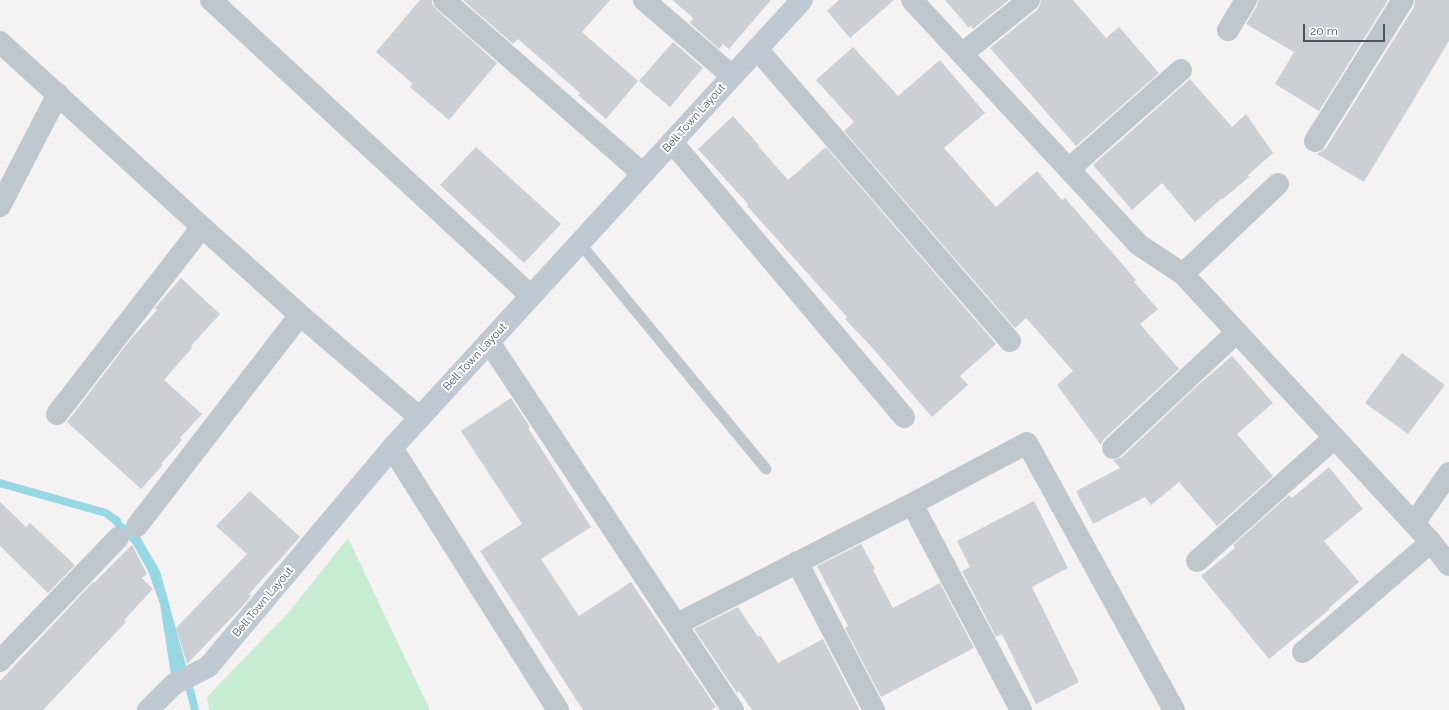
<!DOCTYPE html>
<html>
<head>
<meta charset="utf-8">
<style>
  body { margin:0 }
  #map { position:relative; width:1449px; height:710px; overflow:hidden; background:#f4f2f2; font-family:Raleway,sans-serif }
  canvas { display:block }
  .scale { position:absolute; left:1303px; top:24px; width:82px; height:18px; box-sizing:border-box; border:2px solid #4b565e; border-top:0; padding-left:5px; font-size:12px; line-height:14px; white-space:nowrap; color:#4b565e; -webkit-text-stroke:3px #fff; paint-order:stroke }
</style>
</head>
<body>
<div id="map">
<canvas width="1449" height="710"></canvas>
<div class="scale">20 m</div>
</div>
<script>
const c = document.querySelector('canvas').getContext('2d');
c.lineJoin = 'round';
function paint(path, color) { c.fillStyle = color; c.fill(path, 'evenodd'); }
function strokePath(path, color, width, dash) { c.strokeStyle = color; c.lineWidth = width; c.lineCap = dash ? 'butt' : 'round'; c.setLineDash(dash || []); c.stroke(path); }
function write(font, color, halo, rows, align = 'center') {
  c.font = font + ' Raleway,sans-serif'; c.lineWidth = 4; c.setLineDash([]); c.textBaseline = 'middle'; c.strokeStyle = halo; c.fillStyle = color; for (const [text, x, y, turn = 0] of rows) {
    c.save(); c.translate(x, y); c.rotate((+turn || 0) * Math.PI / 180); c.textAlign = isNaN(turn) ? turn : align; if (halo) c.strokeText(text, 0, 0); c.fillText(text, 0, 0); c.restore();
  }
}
paint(new Path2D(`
  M 348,538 L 430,710 L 209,710 L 207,697 L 289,612 Z`), '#c6ecd3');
paint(new Path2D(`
  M 117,518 L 140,537 L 160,571 L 187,669 L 171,675 L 160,604 L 148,571 L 133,544 L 112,523 Z`), '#98d8e4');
strokePath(new Path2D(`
  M 0,483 L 106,513 L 117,521
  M 190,690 L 195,710`), '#98d8e4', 8);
paint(new Path2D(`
  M 420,0 L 432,0 L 432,4 L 436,9 L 497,63 L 449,120 L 410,87 L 413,84 L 376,52 Z
  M 463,0 L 610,0 L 582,32 L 638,81 L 606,119 L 578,95 L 580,93 L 518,39 L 513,44 Z
  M 672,0 L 771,0 L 729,49 L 723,44 L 719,49 L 690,23 L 693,19 L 691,16 Z
  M 839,0 L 894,0 L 850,38 L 827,11 Z
  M 945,0 L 1009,0 L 973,29 L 971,26 L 969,28 Z
  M 1041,0 L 1073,0 L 1106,38 L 1119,27 L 1159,73 L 1076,146 L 990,48 L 1037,10 L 1040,5 Z
  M 1258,0 L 1388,0 L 1319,111 L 1275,84 L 1294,52 L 1246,24 L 1257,6 Z
  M 1415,0 L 1449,0 L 1449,41 L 1364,182 L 1317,154 L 1326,148 L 1414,7 Z
  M 673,42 L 703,68 L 670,107 L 639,81 Z
  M 853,47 L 898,96 L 940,60 L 985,113 L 944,148 L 996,207 L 1037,171 L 1062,200 L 1065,198 L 1136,280 L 1134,282 L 1158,309 L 1140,324 L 1179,369 L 1104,439 L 1101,445 L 1057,385 L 1073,371 L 1026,318 L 1015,328 L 844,131 L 854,122 L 816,80 Z
  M 1190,79 L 1232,127 L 1246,114 L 1273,153 L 1248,175 L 1249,177 L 1223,199 L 1222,198 L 1195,222 L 1162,183 L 1132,210 L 1093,165 Z
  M 733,116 L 759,145 L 758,146 L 788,180 L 826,147 L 996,344 L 960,376 L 968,385 L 932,417 L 869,344 L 845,319 L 847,317 L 747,206 L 748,204 L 698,149 Z
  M 476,147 L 561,224 L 524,263 L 440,185 Z
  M 181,278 L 220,314 L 191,346 L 192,348 L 164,380 L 202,414 L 180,438 L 182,440 L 161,464 L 163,465 L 141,489 L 67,422 L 130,340 L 157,310 L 155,308 Z
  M 1402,353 L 1445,385 L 1408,434 L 1365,403 Z
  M 1232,356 L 1273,403 L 1237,434 L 1273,476 L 1217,526 L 1179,482 L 1151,505 L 1145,497 L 1093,524 L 1076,491 L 1120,468 L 1113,460 L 1122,457 L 1197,386 Z
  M 511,398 L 530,427 L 528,428 L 591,527 L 541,559 L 579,616 L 631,582 L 716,707 L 711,710 L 583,710 L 480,551 L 522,524 L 461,431 Z
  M 1329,467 L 1363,509 L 1324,541 L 1359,582 L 1329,608 L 1330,609 L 1269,659 L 1201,576 L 1235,548 L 1233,545 L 1289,495 L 1292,498 Z
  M 250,491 L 300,537 L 249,594 L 251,596 L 241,608 L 187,664 L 176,628 L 247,554 L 216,526 Z
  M 1034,501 L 1068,568 L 1032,587 L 1079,682 L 1036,704 L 1002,634 L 996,637 L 962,571 L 970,567 L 957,541 Z
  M 0,502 L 26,527 L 30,523 L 75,565 L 48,593 L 0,546 Z
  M 861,544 L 875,569 L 873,570 L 893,608 L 940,583 L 974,648 L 881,697 L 845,628 L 848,626 L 817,566 Z
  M 132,545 L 147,574 L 142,578 L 153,589 L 124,620 L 126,622 L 43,710 L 0,710 L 0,681 L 93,582 L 94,583 Z
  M 738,607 L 758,637 L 760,635 L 778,663 L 823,639 L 859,709 L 857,710 L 752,710 L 739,691 L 737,693 L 694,629 Z`), '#cccfd4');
strokePath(new Path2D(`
  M 580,242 L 583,247 L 766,469`), '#bfc7cd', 11);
strokePath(new Path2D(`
  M 211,0 L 531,296
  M 444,0 L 643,174
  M 644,0 L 732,76
  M 912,0 L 1139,245 L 1183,274 L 1431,542 L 1449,565
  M 1228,30 L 1246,0
  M 0,42 L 202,227 L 300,315 L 419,417
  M 757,49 L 1010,341
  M 962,54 L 1029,0
  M 1315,141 L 1403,0
  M 672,142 L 904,417
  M 1069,169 L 1181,70
  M 0,206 L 58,94
  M 1183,274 L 1278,184
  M 489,342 L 733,710
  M 57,414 L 202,227
  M 392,448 L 558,710
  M 1113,448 L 1237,332
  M 912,504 L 1021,710
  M 1414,523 L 1449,473
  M 137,526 L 300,315
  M 1197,561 L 1334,438
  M 797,562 L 874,710
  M 677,624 L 912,504 L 1027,443 L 1174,710
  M 1303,652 L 1431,542
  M 0,661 L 118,538`), '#bfc7cd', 22);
strokePath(new Path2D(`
  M 148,710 L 174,684 L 208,667 L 392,448 L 802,0`), '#c0c9d1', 22);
write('11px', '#4b565e', '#fff', [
  ["Bell Town Layout",694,118,-48],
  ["Bell Town Layout",475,357,-47],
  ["Bell Town Layout",263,602,-50]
]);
</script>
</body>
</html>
